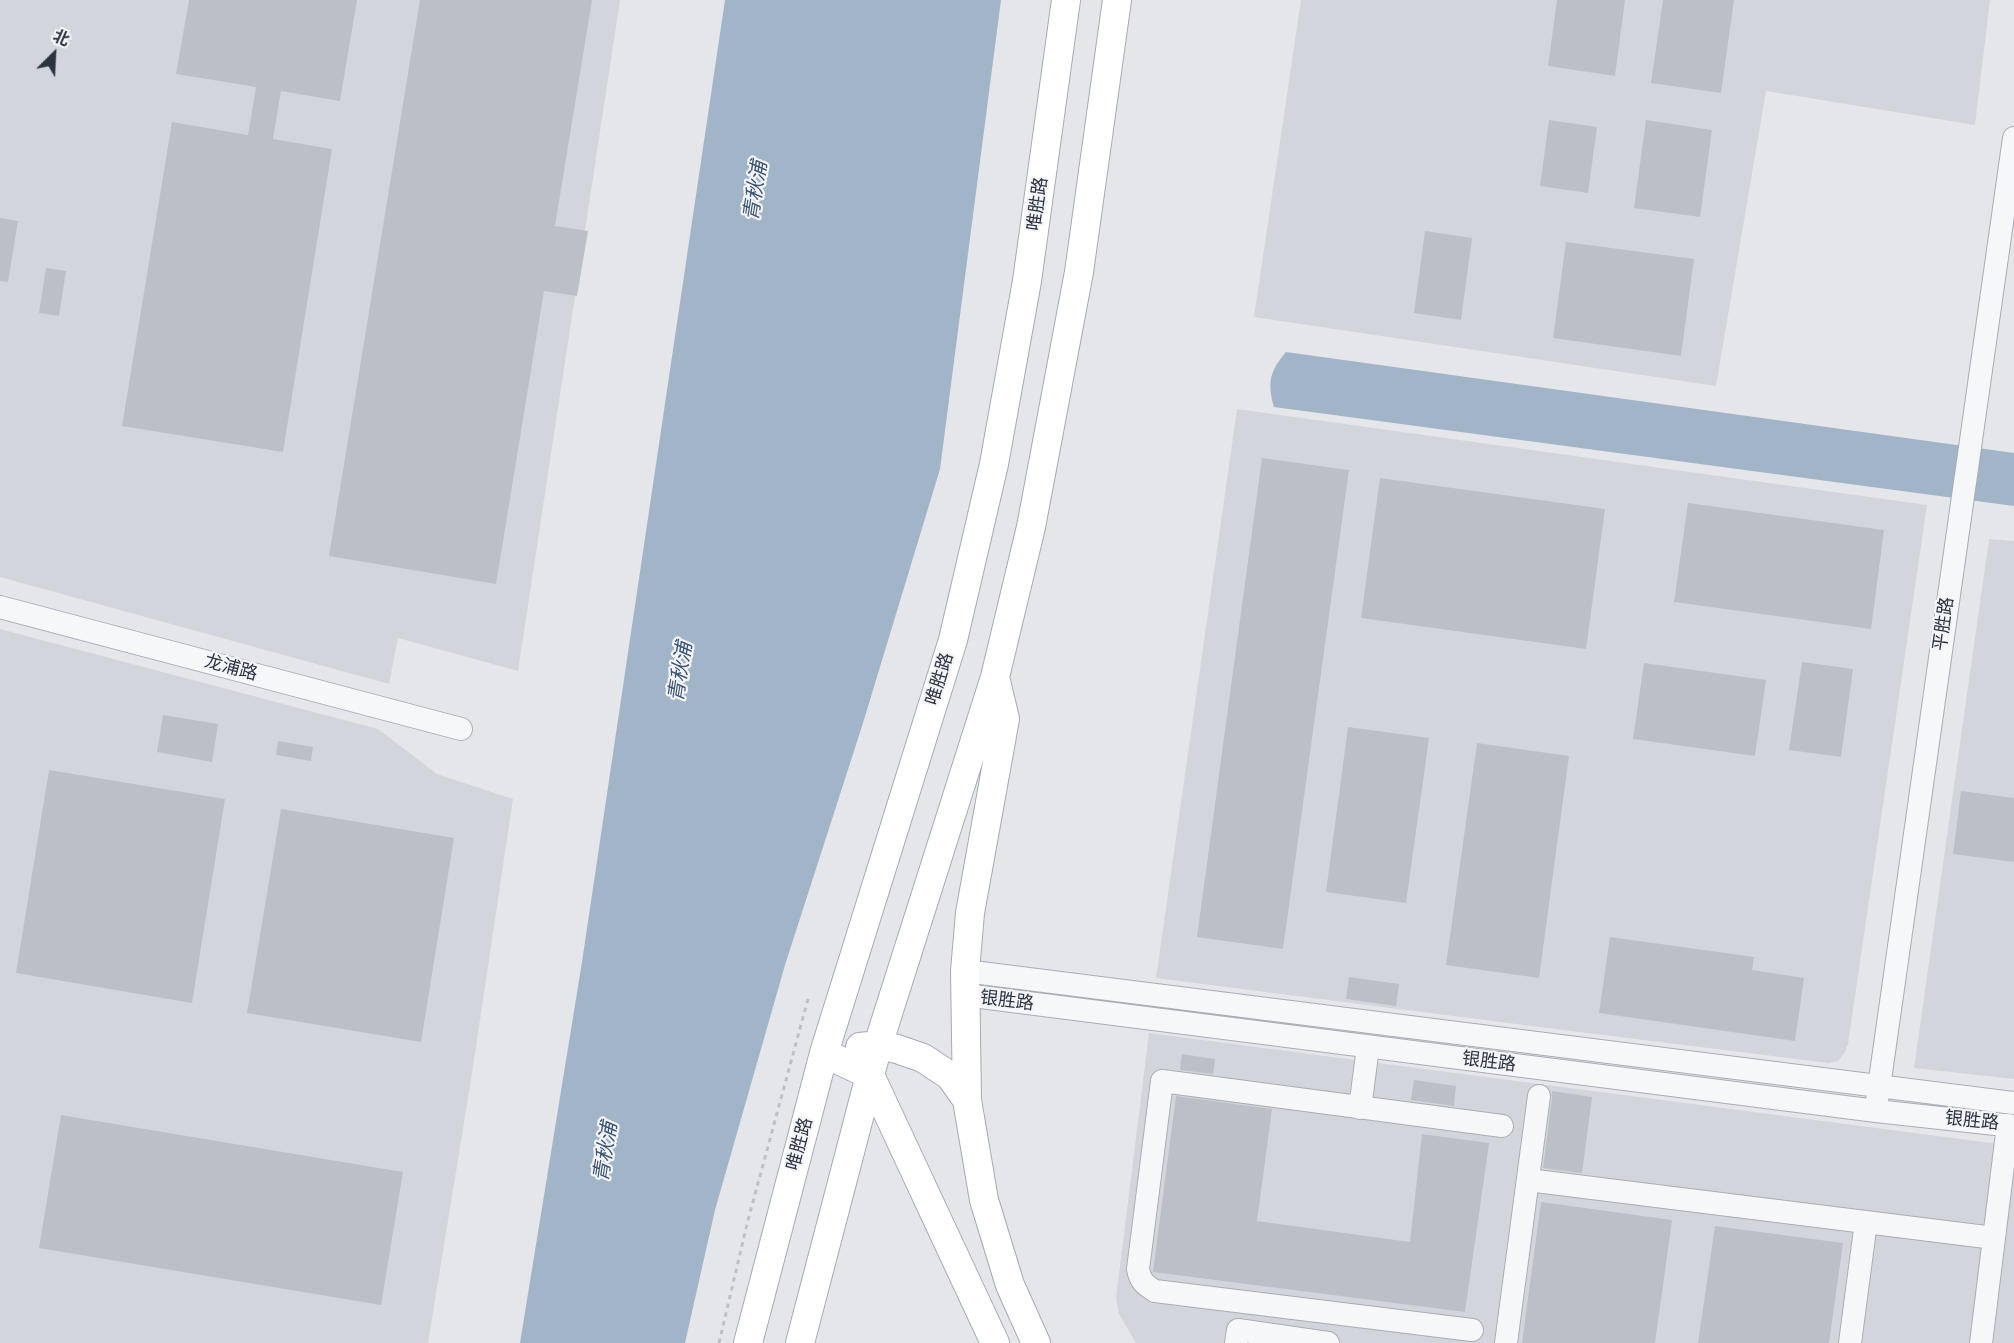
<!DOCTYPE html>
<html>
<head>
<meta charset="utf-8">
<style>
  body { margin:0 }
  #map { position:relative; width:2014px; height:1343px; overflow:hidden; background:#e4e6ea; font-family:"Noto Sans","Noto Sans SC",sans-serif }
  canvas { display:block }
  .north { position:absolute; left:24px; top:24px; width:60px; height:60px; -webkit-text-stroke:4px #f3f5f8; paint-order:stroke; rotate:24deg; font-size:16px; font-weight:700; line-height:24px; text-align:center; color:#2d3441 }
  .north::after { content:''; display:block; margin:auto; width:21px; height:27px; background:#2d3441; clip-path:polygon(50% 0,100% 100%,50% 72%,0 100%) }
</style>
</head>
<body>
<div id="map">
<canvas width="2014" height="1343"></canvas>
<div class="north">北</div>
</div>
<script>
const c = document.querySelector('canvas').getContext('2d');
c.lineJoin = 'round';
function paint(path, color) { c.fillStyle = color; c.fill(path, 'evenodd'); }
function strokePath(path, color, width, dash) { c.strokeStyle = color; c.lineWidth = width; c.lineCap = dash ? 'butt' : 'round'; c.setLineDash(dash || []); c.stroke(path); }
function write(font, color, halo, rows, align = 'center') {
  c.font = font + ' "Noto Sans","Noto Sans SC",sans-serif'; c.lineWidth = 4.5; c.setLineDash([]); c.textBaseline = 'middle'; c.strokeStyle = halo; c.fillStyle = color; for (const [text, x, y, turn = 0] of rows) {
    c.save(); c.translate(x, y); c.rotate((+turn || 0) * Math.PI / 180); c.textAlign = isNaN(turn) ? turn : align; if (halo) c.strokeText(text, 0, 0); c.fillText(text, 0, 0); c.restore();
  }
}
paint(new Path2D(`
  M 0,0 L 620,0 L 518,671 L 398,638 L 389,684 L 0,577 Z
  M 1301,0 L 1990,0 L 1975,125 L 1766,91 L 1716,386 L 1254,317 Z
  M 1237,409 L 1927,505 L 1848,1044 L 1845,1052 L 1838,1061 L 1829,1063 L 1571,1031 L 1156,978 Z
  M 1989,539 L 2014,541 L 2014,1079 L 1914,1068 Z
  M 0,629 L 378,729 L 437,774 L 513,799 L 471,1080 L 428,1343 L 0,1343 Z
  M 1149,1033 L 2014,1146 L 2014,1343 L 1136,1343 L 1119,1314 L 1116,1298 Z`), '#d2d6dc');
paint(new Path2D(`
  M 725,0 L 1001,0 L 940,469 L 863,723 L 785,965 L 715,1210 L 685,1343 L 520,1343 L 582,962 Z
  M 1286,352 L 2014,453 L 2014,506 L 1274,407 C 1267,382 1270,371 1286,352 Z`), '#a2b4c7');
paint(new Path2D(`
  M 189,0 L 357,0 L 340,101 L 281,91 L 273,139 L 332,149 L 283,452 L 122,426 L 172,122 L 248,135 L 256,87 L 176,74 Z
  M 420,0 L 592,0 L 555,226 L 588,231 L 577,296 L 544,291 L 496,584 L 329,556 Z
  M 1557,0 L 1625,0 L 1615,76 L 1548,66 Z
  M 1663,0 L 1734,0 L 1721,93 L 1651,83 Z
  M 1549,120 L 1597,127 L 1588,193 L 1540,186 Z
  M 1646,120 L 1712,130 L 1700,217 L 1634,208 Z
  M 0,218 L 18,221 L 8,282 L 0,281 Z
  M 1425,231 L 1472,238 L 1461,320 L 1414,313 Z
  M 1566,242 L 1694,259 L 1681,356 L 1553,338 Z
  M 46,268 L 66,271 L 59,316 L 39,313 Z
  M 1262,458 L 1349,470 L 1283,949 L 1197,937 Z
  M 1380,478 L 1605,509 L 1586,649 L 1361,618 Z
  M 1688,503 L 1884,530 L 1871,629 L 1674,602 Z
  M 1802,662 L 1853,669 L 1841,757 L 1789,750 Z
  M 1644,663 L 1766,680 L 1755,756 L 1633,739 Z
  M 163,715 L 218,724 L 212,762 L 157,752 Z
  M 1348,727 L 1429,738 L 1406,903 L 1326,892 Z
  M 278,741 L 313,747 L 311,761 L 276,755 Z
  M 1477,743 L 1569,756 L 1539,978 L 1446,965 Z
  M 49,770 L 225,799 L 192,1003 L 16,973 Z
  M 1961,791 L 2014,798 L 2014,862 L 1953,854 Z
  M 281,809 L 454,838 L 421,1042 L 247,1013 Z
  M 1610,937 L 1754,957 L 1752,970 L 1804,978 L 1795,1041 L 1599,1013 Z
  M 1349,977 L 1399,984 L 1396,1006 L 1346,999 Z
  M 1182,1054 L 1215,1059 L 1213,1074 L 1180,1070 Z
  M 1414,1080 L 1456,1086 L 1454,1106 L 1411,1100 Z
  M 1552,1091 L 1592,1097 L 1582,1173 L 1543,1168 L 1552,1098 Z
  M 1176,1096 L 1272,1109 L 1257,1221 L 1410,1242 L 1422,1134 L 1489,1143 L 1465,1312 L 1153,1272 Z
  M 61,1115 L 403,1172 L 381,1305 L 39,1248 Z
  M 1541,1202 L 1672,1220 L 1655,1343 L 1522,1343 Z
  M 1715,1226 L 1843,1243 L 1829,1343 L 1698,1343 Z`), '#bbc0c7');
const minor = new Path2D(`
  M 0,607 L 461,729
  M 965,971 L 2014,1103
  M 965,995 L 1876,1111 L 2014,1126
  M 1877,1101 L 2014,138
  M 1360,1108 L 1368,1047
  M 1528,1180 L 1994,1238
  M 1472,1330 L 1155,1291 C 1145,1285 1140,1281 1138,1269 L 1162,1081 L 1502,1126
  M 1236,1343 L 1238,1330 L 1328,1343
  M 1506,1343 L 1539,1096
  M 1850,1343 L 1866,1222
  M 1981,1343 L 2008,1125`);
const major = new Path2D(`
  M 995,677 L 1005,719 L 970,913 L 965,971 L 967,1100 L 984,1200 L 1010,1285 L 1036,1343
  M 860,1047 L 878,1045 L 897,1049 L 923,1058 L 950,1076 L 967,1100
  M 824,1053 L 870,1075 L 995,1343
  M 748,1343 L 824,1053 L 953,640 L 994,464 L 1027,281 L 1066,0
  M 800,1343 L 878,1045 L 995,677 L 1031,527 L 1079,272 L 1117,0`);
strokePath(minor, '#a9adb4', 24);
strokePath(major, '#a4abb5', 30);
strokePath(new Path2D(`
  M 719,1343 L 748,1220 L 808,999`), '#bec0c5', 3, [4.5, 4.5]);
strokePath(minor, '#f6f7f9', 22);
strokePath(major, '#fff', 28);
write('18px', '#2d3441', '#f3f5f8', [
  ["唯胜路",1038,204,-82],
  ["平胜路",1944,624,-82],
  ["龙浦路",231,668,15],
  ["唯胜路",940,679,-73],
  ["银胜路",1007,1001,7],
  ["银胜路",1489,1062,7],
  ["银胜路",1972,1121,6],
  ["唯胜路",800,1144,-75]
]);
write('italic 20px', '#3a5372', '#f3f5f8', [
  ["青秋浦",756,191,-81],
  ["青秋浦",681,672,-81],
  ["青秋浦",606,1152,-81]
]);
</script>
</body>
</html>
